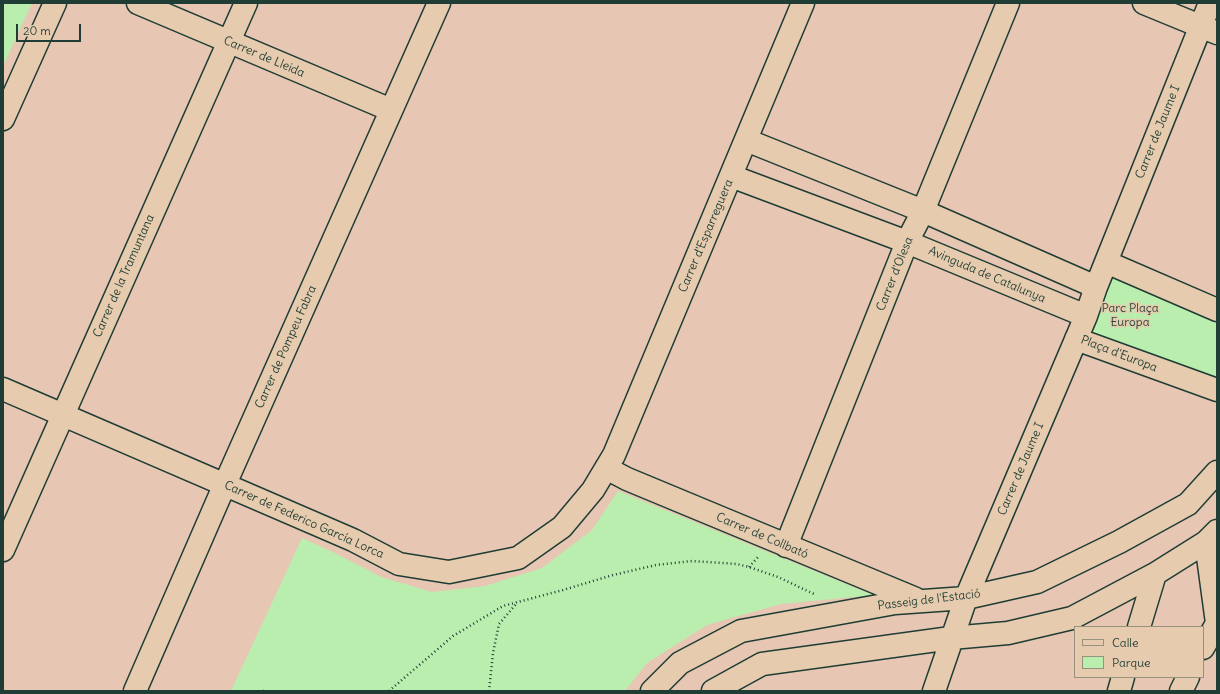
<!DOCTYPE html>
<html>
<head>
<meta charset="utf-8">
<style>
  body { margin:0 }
  #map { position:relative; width:1220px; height:694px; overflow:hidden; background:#e7c6b4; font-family:Delius,sans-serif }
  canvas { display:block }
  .frame { position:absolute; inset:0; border:4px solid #1f3d34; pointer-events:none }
  .legend { position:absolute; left:1074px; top:626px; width:130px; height:52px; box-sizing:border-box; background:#e7cbae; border:1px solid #97927d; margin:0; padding:5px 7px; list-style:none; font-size:12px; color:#1f3d34 }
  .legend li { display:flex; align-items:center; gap:8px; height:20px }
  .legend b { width:20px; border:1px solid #97927d }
  .scale { position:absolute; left:16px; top:24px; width:65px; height:18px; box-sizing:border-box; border:2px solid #1f3d34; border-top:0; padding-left:5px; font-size:12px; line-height:14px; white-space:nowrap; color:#1f3d34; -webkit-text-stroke:3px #e7cbae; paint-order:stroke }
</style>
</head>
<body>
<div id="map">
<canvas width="1220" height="694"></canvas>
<div class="frame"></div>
<ul class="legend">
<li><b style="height:5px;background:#e7cbae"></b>Calle</li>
<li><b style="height:11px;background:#baeeaf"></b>Parque</li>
</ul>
<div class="scale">20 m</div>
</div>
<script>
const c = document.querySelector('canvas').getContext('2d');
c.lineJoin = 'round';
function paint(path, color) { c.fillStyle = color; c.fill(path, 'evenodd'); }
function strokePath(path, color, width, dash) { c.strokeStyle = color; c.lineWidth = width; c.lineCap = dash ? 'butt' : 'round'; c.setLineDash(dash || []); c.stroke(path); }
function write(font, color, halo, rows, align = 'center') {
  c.font = font + ' Delius,sans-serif'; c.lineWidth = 3; c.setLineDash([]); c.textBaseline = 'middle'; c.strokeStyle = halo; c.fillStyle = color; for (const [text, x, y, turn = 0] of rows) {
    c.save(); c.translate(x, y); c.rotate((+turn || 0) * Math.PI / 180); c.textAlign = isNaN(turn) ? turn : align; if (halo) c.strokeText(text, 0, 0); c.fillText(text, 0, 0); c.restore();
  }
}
paint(new Path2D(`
  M 3,3 L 32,3 L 3,66 Z
  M 1112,275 L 1217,321 L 1217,378 L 1090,333 Z
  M 618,491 L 873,595 L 781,604 L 707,625 L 647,663 L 625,691 L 231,691 L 302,538 L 335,553 L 381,577 L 432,592 L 485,586 L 542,568 L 592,530 Z`), '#baeeaf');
const minor = new Path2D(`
  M 138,3 L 391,110
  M 1144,3 L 1217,33
  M 3,119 L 55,3
  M 746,140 L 923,211 L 1096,287
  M 731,176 L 907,242 L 1086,316
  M 1106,262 L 1217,310
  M 1076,339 L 1217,390
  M 3,389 L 353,540 L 399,564 L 449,572 L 518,558 L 562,527 L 593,490 L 614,455 L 803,3
  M 606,468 L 627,479 L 916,599
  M 786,546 L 907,242 L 923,211 L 1008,3
  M 3,550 L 246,3
  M 1139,627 L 1155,574
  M 1203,648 L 1217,623 L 1206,542
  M 135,691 L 225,484 L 439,3
  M 652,691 L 680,663 L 741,631 L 895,603 L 966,598 L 1037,582 L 1119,542 L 1188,504 L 1217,472
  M 713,691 L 762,664 L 951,638 L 1008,633 L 1072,618 L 1155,574 L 1206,542 L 1217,531
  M 934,691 L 966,598 L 1086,316 L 1096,287 L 1210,3
  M 1119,691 L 1123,677
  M 1181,691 L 1188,677`);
strokePath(minor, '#1f3d34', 25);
strokePath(new Path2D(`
  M 749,567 L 758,557
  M 264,691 L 265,689
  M 389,691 L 453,636 L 503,606 L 563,590 L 613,575 L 656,565 L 692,561 L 737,564 L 749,567 L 778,577 L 816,595
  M 489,691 L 493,653 L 499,624 L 517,603`), '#1f3d34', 2.5, [1, 3]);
strokePath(minor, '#e7cbae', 22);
write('12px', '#1f3d34', '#e7cbae', [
  ["Carrer de Lleida",264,57,23],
  ["Carrer de Jaume I",1158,132,-68],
  ["Carrer d'Esparreguera",706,236,-67],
  ["Carrer d'Olesa",895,274,-68],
  ["Avinguda de Catalunya",987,275,23],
  ["Carrer de la Tramuntana",124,276,-66],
  ["Carrer de Pompeu Fabra",286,347,-66],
  ["Plaça d'Europa",1119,354,21],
  ["Carrer de Jaume I",1021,469,-67],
  ["Carrer de Federico García Lorca",304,520,24],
  ["Carrer de Collbató",762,536,23],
  ["Passeig de l'Estació",929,600,-7]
]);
write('12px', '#27463a', '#e7cbae', [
  ["Parc Plaça",1130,309],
  ["Europa",1130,323]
]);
</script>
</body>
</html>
